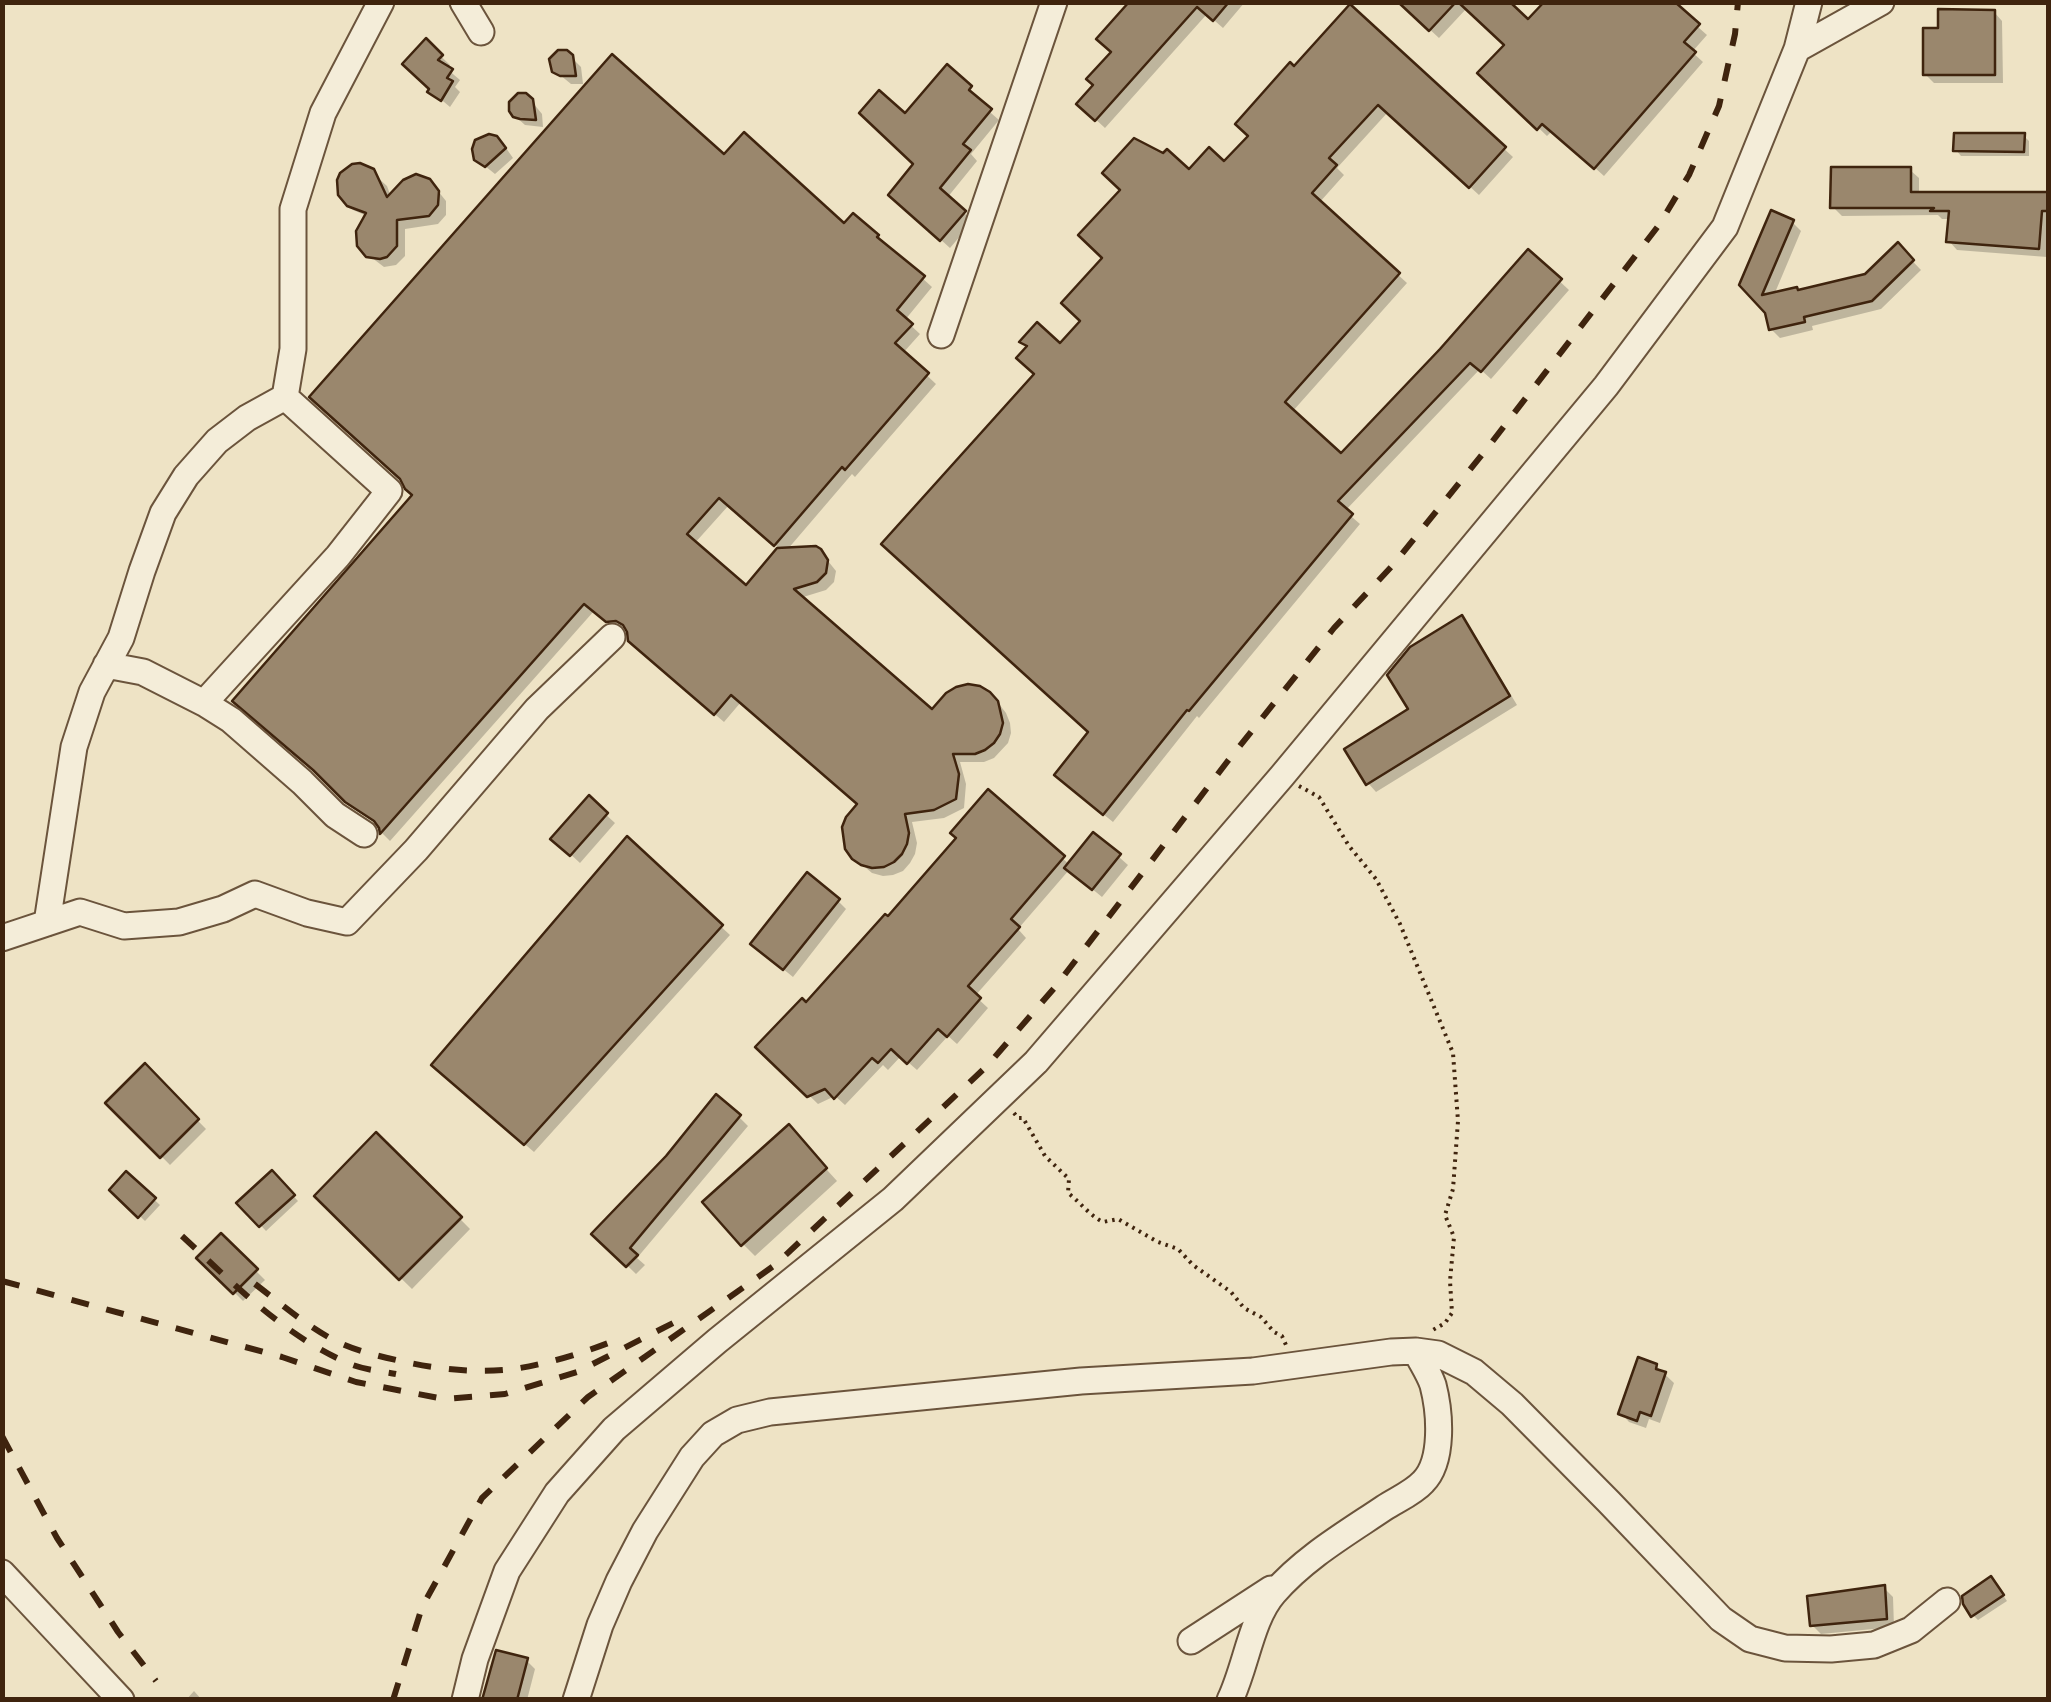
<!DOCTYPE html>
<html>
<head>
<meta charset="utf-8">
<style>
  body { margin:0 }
  #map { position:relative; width:2051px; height:1702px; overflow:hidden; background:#eee3c5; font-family:"Old Standard TT",serif }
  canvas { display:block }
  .frame { position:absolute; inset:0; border:5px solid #3f240e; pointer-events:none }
</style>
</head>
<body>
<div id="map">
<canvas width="2051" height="1702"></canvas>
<div class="frame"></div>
</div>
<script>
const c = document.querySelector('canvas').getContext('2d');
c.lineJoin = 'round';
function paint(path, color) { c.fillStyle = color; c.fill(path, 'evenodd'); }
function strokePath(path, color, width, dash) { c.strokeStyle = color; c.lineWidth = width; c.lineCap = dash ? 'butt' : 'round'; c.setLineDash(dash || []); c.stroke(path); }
paint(new Path2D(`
  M 1132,2 L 1245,2 L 1223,28 L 1207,14 L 1105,128 L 1079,104 L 1096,86 L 1114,52 Z
  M 1400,2 L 1507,2 L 1528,23 L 1672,4 L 1707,35 L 1692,52 L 1703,62 L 1604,176 L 1553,130 L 1547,136 L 1481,73 L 1507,45 L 1467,8 L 1439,38 Z
  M 1350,8 L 1513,157 L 1479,195 L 1388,112 L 1337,168 L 1344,175 L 1319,203 L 1407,283 L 1292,412 L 1341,456 L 1441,351 L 1528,252 L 1569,290 L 1491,379 L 1480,369 L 1345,511 L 1360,524 L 1199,718 L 1197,716 L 1113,822 L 1066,784 L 1091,732 L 1037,374 L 1029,348 L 1022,341 L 1060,347 L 1084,321 L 1189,173 L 1225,165 L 1251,136 L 1294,70 Z
  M 1994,12 L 2002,21 L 2003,83 L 1934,83 L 1925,74 Z
  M 426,42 L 450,65 L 447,69 L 460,80 L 455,87 L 460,92 L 450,107 L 431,91 Z
  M 571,57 L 581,67 L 583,84 L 571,84 L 554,70 Z
  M 947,68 L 979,97 L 976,100 L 999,120 L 971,154 L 977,161 L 947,198 L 973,221 L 950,248 L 900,203 L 916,164 L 905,116 Z
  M 529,98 L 542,114 L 543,127 L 525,125 L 515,116 Z
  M 2024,136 L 2029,141 L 2029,156 L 1961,156 L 1956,150 Z
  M 506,148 L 513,158 L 495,174 L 480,162 Z
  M 724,158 L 845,226 L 877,237 L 932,287 L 905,320 L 920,334 L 903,353 L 936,384 L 855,477 L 852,474 L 787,550 L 820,551 L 836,571 L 834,582 L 826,590 L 800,598 L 933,712 L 999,704 L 1006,713 L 1010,723 L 1011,733 L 1008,743 L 994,758 L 984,762 L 960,762 L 966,784 L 964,808 L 944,818 L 912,822 L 917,843 L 915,854 L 910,863 L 903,871 L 893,875 L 883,876 L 872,873 L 853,857 L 860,804 L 741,702 L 724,722 L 640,650 L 626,629 L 617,630 L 594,611 L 390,841 L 382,833 L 381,826 L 357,811 L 325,778 ZM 729,505 L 780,549 L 746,589 L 694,544 Z
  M 366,167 L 387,186 L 391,197 L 434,186 L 446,201 L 446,215 L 438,224 L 405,229 L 405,256 L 396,265 L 384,267 L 363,251 L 367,216 L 353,210 L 344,200 Z
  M 1910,170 L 1919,178 L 1919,194 L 2048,194 L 2047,257 L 1957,250 L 1949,241 L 1950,219 L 1942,219 L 1938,215 L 1842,216 L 1833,207 Z
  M 1793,223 L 1801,231 L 1774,295 L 1799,292 L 1866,276 L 1898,246 L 1921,270 L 1881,309 L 1812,326 L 1813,330 L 1780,338 L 1771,329 L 1767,312 L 1742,285 Z
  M 1461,619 L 1470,627 L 1517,705 L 1376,792 L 1368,783 Z
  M 988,793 L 1070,865 L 1094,835 L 1128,865 L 1102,897 L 1069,870 L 1018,929 L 1026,938 L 975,996 L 988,1008 L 957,1044 L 948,1036 L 917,1070 L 901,1056 L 888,1070 L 883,1065 L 845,1105 L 835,1096 L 818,1104 L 759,1047 L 806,1005 L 888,920 L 959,839 Z
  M 589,799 L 615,823 L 580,863 L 554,839 Z
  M 627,839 L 730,935 L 534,1152 L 443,1074 Z
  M 838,901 L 846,909 L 793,977 L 762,952 Z
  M 145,1067 L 206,1129 L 170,1165 L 109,1103 Z
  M 739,1117 L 748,1126 L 637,1258 L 645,1265 L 636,1274 L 595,1234 Z
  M 377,1135 L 470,1229 L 412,1289 L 317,1196 Z
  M 800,1140 L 837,1181 L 755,1256 L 743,1244 Z
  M 272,1173 L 298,1201 L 266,1231 L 240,1203 Z
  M 127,1175 L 160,1205 L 145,1221 L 113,1190 Z
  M 221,1236 L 265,1280 L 243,1301 L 200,1258 Z
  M 1656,1366 L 1674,1383 L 1660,1423 L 1649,1419 L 1646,1428 L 1629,1422 L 1621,1413 Z
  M 1996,1585 L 2007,1601 L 1978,1620 L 1973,1615 Z
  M 1884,1588 L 1893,1597 L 1894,1627 L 1821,1634 L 1812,1625 Z
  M 526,1660 L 535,1669 L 527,1700 L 484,1700 Z
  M 194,1691 L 202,1700 L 186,1700 Z`), '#0003');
const building = new Path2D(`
  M 1129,2 L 1229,2 L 1213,21 L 1197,7 L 1095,121 L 1076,104 L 1093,85 L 1086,79 L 1111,52 L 1096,39 Z
  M 1398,2 L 1456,2 L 1429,31 Z
  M 1458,2 L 1510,2 L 1528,19 L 1544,2 L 1675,2 L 1700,24 L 1684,42 L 1696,52 L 1594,169 L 1542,124 L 1537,130 L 1477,73 L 1504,45 Z
  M 1350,4 L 1506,147 L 1469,188 L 1378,105 L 1329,158 L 1337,165 L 1312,193 L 1400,273 L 1285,402 L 1341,453 L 1440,349 L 1528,249 L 1562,279 L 1481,372 L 1470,363 L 1338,501 L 1353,514 L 1189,711 L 1187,710 L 1103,815 L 1054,775 L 1088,732 L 881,544 L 1034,374 L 1016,358 L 1027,346 L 1019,342 L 1037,322 L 1060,343 L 1080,321 L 1061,303 L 1102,258 L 1078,235 L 1120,190 L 1102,173 L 1134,138 L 1163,153 L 1167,149 L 1189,169 L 1209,147 L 1224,161 L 1248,136 L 1235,124 L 1290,62 L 1294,66 Z
  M 1938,9 L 1995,10 L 1995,75 L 1923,75 L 1923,28 L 1938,28 Z
  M 426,38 L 443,55 L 438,60 L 453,69 L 447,78 L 453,81 L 441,101 L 427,92 L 429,89 L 402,64 Z
  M 558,50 L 567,50 L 573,55 L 576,76 L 560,76 L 552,72 L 549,59 Z
  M 612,54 L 724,154 L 744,132 L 844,223 L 853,213 L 879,235 L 877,237 L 925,276 L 897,310 L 913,324 L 895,343 L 929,373 L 845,470 L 842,467 L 774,546 L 719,498 L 687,534 L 746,585 L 777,548 L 816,546 L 821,549 L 828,560 L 826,573 L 817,582 L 794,589 L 932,709 L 946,693 L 956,687 L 968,684 L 980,686 L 990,692 L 998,701 L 1003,723 L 1000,734 L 994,743 L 985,750 L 975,754 L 953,754 L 959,774 L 956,799 L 934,810 L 905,814 L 909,833 L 907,844 L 902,854 L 894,862 L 884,867 L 872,868 L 861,865 L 852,859 L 845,849 L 842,827 L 846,817 L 857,804 L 731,695 L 714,715 L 628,641 L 627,632 L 623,625 L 616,621 L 606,622 L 584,604 L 380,834 L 379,828 L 374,821 L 345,802 L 313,770 L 232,701 L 412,495 L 405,489 L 400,479 L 309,397 Z
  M 947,64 L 972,86 L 969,90 L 992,109 L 963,144 L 971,150 L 940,188 L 966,211 L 940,241 L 888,195 L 913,164 L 859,113 L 879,90 L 905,113 Z
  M 518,93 L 526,93 L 533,99 L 536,120 L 520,119 L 513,117 L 509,111 L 509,102 Z
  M 1954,133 L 2025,133 L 2024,152 L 1953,151 Z
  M 489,134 L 497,136 L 506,148 L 485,167 L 474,160 L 472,149 L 475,140 Z
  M 360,163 L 374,169 L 387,197 L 403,180 L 416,174 L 430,179 L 439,191 L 438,205 L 429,216 L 397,220 L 397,246 L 387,257 L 380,259 L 366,257 L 357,246 L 356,231 L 366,213 L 347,206 L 338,195 L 337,180 L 340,173 L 352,164 Z
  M 1831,167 L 1911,167 L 1911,192 L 2048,192 L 2048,211 L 2042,211 L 2039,249 L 1946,242 L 1949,211 L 1930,211 L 1934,208 L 1830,208 Z
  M 1771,210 L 1794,220 L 1762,295 L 1797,287 L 1798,290 L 1865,274 L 1898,242 L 1914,260 L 1872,301 L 1804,317 L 1805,322 L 1769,330 L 1765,313 L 1739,285 Z
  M 1462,615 L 1510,696 L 1366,785 L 1344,749 L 1408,709 L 1387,675 L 1410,647 Z
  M 988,789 L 1065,856 L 1011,919 L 1020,927 L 968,986 L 981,998 L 947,1037 L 938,1029 L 907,1064 L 891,1049 L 878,1063 L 872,1058 L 834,1099 L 825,1089 L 807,1097 L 755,1047 L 802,998 L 806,1002 L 885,914 L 888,916 L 956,838 L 950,833 Z
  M 589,795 L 608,813 L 570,856 L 550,839 Z
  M 1093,832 L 1121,854 L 1092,890 L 1064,868 Z
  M 627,836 L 723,925 L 524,1145 L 431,1065 Z
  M 807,872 L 840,899 L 783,970 L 750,944 Z
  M 145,1063 L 199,1119 L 160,1158 L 105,1103 Z
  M 716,1094 L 741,1115 L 630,1248 L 638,1255 L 626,1267 L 591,1234 L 666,1156 Z
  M 789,1124 L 827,1168 L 741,1246 L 702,1202 Z
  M 376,1132 L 462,1217 L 399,1280 L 314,1196 Z
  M 272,1170 L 295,1195 L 259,1227 L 236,1203 Z
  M 126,1171 L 156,1198 L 138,1218 L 109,1190 Z
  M 221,1233 L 258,1269 L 233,1294 L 196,1258 Z
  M 1638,1357 L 1657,1364 L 1656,1369 L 1666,1372 L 1651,1416 L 1640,1412 L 1637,1421 L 1618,1414 Z
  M 1991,1576 L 2004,1595 L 1971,1617 L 1963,1604 L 1962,1596 Z
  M 1885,1585 L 1887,1619 L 1810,1626 L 1807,1596 Z
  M 496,1650 L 528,1658 L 517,1700 L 482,1700 Z`);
paint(building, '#9a876d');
strokePath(building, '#3f240e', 2.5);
const minor = new Path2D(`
  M 463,2 L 481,32
  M 1797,49 L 1881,2
  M 941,335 L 1054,2
  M 285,397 L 293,349 L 293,209 L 323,113 L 381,2
  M 106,665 L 143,672 L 204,703 L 231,720 L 302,782 L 335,815 L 364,834
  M 47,923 L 74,747 L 92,692 L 121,638 L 142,571 L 163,513 L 186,476 L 217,441 L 247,418 L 285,397 L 389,491 L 338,556 L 204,703
  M 2,938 L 80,912 L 124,926 L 179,922 L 223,909 L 255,894 L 307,913 L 347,922 L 416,850 L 537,709 L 612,637
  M 2,1573 L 121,1700
  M 1191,1641 L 1271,1589
  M 465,1700 L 475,1659 L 507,1571 L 557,1493 L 614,1429 L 717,1341 L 893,1199 L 1036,1062 L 1282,776 L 1606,386 L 1725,227 L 1797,49 L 1809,2
  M 576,1700 L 600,1625 L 619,1581 L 645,1531 L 692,1457 L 713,1434 L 737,1420 L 770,1412 L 1081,1381 L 1253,1371 L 1391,1352 L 1416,1351 L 1438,1354 L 1474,1372 L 1512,1404 L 1609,1502 L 1721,1619 L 1750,1639 L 1785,1648 L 1831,1649 L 1874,1645 L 1911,1630 L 1947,1601
  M 1230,1700 C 1246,1667 1251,1619 1274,1593 C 1304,1558 1347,1533 1384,1508 C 1396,1500 1413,1493 1423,1482 C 1444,1461 1440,1412 1433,1385 C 1429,1373 1421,1362 1416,1351`);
strokePath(minor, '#6b543c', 29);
strokePath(new Path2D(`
  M 1299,786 L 1319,797 L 1349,846 L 1376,879 L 1400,924 L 1453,1053 L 1458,1121 L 1453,1189 L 1445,1215 L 1454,1237 L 1450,1281 L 1452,1313 L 1445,1323 L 1431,1331
  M 1014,1113 L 1018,1118 L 1023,1118 L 1045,1156 L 1069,1179 L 1068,1193 C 1081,1203 1089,1215 1103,1222 L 1118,1219 L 1158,1242 L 1178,1249 L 1193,1265 L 1231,1292 L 1244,1308 L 1261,1317 L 1274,1332 L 1282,1336 L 1286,1345`), '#3f240e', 4, [2.5, 5]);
strokePath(minor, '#f4edd9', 25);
strokePath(new Path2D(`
  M 182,1236 C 234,1284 284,1336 350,1364 C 365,1370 381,1371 396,1374
  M 2,1281 L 282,1357 L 356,1382 L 444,1399 L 505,1394 L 577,1372 L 675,1322
  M 255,1284 C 280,1303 303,1323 330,1338 C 350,1349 374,1355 396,1360 C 431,1368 468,1373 504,1370 C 539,1367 591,1351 623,1337
  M 2,1436 L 57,1538 L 118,1632 L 156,1681
  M 393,1700 L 422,1607 L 482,1498 L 588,1397 L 775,1265 L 987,1066 L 1056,986 L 1227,762 L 1334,628 L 1393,565 L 1485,451 L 1659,225 L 1689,175 L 1719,106 L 1735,34 L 1738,2`), '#3f240e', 6, [18, 18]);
</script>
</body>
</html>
